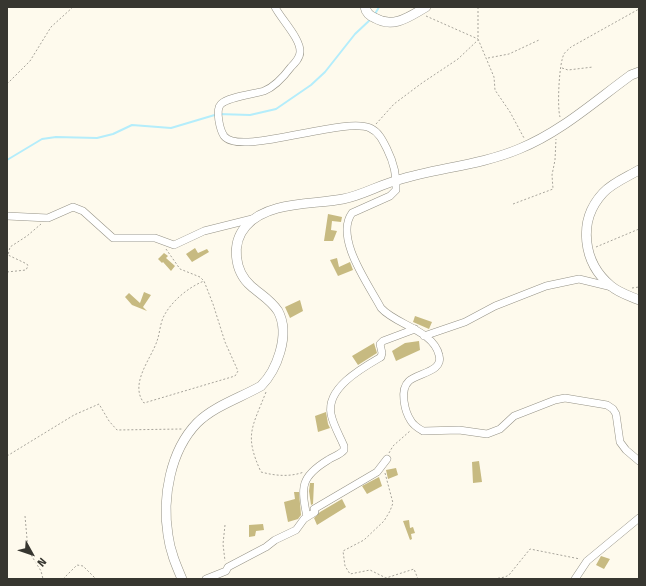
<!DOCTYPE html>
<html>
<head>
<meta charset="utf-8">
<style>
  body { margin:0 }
  #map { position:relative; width:646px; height:586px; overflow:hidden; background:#fefaed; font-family:"Fira Sans",sans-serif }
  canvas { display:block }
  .frame { position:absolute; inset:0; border:8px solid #373630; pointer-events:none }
  .north { position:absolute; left:12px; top:534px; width:40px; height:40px; -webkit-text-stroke:3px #fefaed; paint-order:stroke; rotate:130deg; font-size:11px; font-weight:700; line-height:16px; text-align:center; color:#373630 }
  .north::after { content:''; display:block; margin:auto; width:14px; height:18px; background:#373630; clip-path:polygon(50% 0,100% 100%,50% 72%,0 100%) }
</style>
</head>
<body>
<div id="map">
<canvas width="646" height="586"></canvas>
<div class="frame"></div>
<div class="north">N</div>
</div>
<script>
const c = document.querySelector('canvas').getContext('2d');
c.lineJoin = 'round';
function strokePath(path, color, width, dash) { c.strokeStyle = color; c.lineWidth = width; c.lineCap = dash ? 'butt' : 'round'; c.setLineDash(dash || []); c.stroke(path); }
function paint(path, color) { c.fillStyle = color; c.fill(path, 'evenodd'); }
strokePath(new Path2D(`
  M 375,14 L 379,7
  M 7,160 L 42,139 L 56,137 L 97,138 L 113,134 L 132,125 L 171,128 L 218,114 L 250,115 L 276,109 L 311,85 L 325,72 L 355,34 L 371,19`), '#b4edfb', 2);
paint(new Path2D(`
  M 328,214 L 342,217 L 341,222 L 332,221 L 331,230 L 337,231 L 333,241 L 324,241 Z
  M 195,248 L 198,253 L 207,249 L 209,252 L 192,262 L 186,254 Z
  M 164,253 L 168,256 L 166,258 L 175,266 L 171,271 L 163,262 L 162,263 L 158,259 Z
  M 337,258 L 339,267 L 350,262 L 353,270 L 338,276 L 330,260 Z
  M 144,292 L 151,295 L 143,307 L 147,311 L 132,305 L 125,297 L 129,293 L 140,303 Z
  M 300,300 L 303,311 L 290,318 L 285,307 Z
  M 415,316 L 432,322 L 429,329 L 413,322 Z
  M 419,341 L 420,350 L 396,361 L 392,351 L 405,343 Z
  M 374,343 L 377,353 L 358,365 L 352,356 Z
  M 326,412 L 328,424 L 330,428 L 318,432 L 315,416 Z
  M 479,461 L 482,482 L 473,483 L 472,462 Z
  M 396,468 L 398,475 L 388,479 L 386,470 Z
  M 379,477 L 382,486 L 367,494 L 362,486 Z
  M 310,483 L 314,483 L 313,504 L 311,505 L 309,491 Z
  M 294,492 L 299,492 L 301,515 L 298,519 L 288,522 L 284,502 L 295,499 Z
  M 342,499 L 346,507 L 317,525 L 314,518 L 320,512 Z
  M 409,520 L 410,528 L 413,527 L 415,533 L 411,534 L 412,539 L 410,540 L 403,521 Z
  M 263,524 L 264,530 L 256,531 L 255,536 L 249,537 L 249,525 Z
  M 601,556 L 610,559 L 604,569 L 596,565 Z`), '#c7ba81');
const minor = new Path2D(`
  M 275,7 C 281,19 301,39 300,52 C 300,58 295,63 291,67 C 285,75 274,87 264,91 C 254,94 228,97 221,104 C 215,110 220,130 224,136 C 240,157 344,116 370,128 C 379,132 383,141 387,149 C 393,161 397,176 396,190 L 390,196 L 352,213 C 334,238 369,285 381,308 C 396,325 433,330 439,355 C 444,372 417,373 409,381 C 399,390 405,412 411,421 C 414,426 418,428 423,431 L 459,430 L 487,434 L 500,429 L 514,416 L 555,400 L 565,398 L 607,405 L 613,409 L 616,414 L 620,442 L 626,450 L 639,461
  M 7,216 L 48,218 L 73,207 L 83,211 L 113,238 L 155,238 L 174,245 L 204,231 L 252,219
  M 424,336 L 465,322 L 495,306 L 546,286 L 579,279 L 612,287
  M 307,517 C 301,487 300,477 328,460 C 334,456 340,455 344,450 L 344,446 C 340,436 333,425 331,414 C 326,388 362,368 381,357 L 382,353 L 380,344 L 383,341 L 415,329
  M 206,579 L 226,571 L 228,567 L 266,547 L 275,540 L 296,530 L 304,519 L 315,512 L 314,509 L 377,472 L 387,459
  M 575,579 L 587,561 L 639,518`);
const tertiary = new Path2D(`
  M 365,7 C 366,12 370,16 375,18 C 394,29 410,16 426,7
  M 639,170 C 627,177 612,183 603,193 C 577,221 583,263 611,286 C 619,293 630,296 639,300
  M 182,579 C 176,565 170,551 168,535 C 162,498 170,451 197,423 C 214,406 240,398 261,386 C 271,376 276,366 280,352 C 284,338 285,324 278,311 C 271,300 260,294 251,286 C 234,271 231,243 246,226 C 268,201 312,205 343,199 C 363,195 379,185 398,180 C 437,168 481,165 519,149 C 561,132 595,101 631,75 L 639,72`);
strokePath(minor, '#959286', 8);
strokePath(tertiary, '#959286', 10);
strokePath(new Path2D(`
  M 478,7 L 478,39 L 494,77 L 495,90 L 510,112 L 524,138
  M 426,16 L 478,39
  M 488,58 L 509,54 L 539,40
  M 562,68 L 568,70 L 593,67
  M 7,84 L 30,61 L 51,27 L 73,7
  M 560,117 C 557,107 559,63 564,54 C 565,52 569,49 571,47 L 639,9
  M 376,124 L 394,104 L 422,83 L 458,59 L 478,40
  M 513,204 L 553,189 L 552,175 L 555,160 L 556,139
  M 596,247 L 639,229
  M 166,249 L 180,269 L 200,277 L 204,281 L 213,304 L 225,342 L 238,371 L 235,376 L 144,403 C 129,384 151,359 157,341 C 160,333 160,322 165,314 C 173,300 189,287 204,281
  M 7,272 L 26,270 L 28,266 L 27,264 L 8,255 L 10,247 L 27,236 L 41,224
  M 632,288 L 639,287
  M 266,392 C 252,428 244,435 261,472 C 276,476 290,477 304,472
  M 389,453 L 393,446 L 410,431
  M 7,456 L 74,415 L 99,404 L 109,421 L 117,430 L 182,429
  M 385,473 L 393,503 L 390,511 L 384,521 L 364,540 L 343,551 L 345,566 L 350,574 L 370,570 L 386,578 L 414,569 L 418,579
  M 25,516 L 28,550 L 41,571 L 43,579
  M 225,525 L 223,544 L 225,561
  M 63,579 L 77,565 L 83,566 L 96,579
  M 494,579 L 505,577 L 509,575 L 530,549 L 580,559`), '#a7a49b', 1, [2, 2]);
strokePath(minor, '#fff', 7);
strokePath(tertiary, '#fff', 9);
</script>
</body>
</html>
